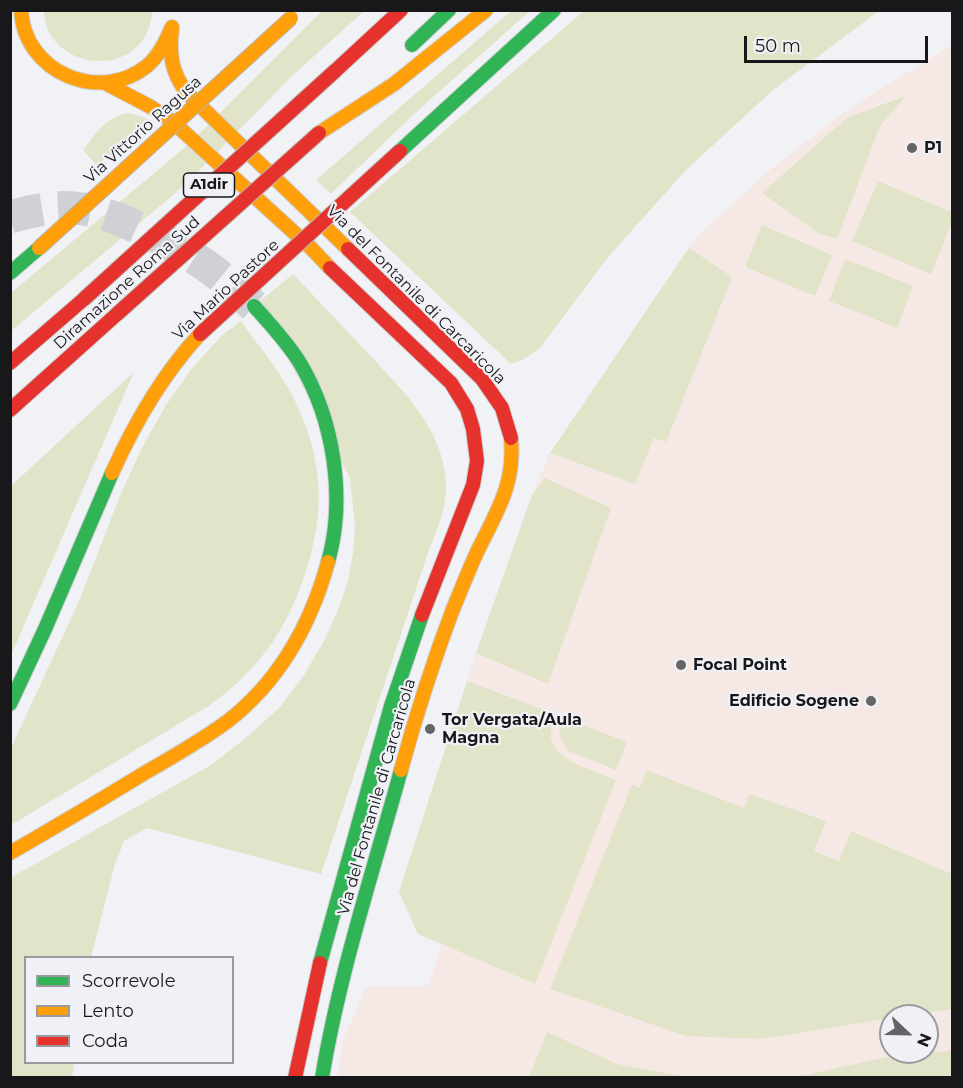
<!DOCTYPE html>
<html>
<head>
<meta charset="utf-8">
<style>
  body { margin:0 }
  #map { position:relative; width:963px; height:1088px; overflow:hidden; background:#f0f2f5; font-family:Montserrat,sans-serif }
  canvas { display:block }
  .frame { position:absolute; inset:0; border:12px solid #18181a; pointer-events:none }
  .legend { position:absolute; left:24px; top:956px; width:210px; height:108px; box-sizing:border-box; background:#eff1f6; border:2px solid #999a9e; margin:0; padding:8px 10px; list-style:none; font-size:18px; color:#18181a }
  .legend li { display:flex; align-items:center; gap:12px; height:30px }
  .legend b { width:30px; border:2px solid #999a9e }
  .north { position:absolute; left:879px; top:1004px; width:60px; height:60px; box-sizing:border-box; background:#eff1f6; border:2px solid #999a9e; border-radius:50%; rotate:112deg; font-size:16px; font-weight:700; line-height:24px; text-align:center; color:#18181a }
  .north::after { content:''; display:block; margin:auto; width:21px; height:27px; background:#646467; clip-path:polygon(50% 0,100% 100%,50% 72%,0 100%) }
  .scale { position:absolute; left:744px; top:36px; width:184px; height:27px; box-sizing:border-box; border:3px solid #18181a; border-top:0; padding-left:8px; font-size:18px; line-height:21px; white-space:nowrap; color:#18181a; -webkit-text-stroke:4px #eff1f6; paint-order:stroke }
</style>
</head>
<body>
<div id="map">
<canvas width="963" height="1088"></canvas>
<div class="frame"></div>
<ul class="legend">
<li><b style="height:8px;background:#30b455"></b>Scorrevole</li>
<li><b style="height:8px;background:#ff9f0a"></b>Lento</li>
<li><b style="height:8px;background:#e5322d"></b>Coda</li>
</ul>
<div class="north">N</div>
<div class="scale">50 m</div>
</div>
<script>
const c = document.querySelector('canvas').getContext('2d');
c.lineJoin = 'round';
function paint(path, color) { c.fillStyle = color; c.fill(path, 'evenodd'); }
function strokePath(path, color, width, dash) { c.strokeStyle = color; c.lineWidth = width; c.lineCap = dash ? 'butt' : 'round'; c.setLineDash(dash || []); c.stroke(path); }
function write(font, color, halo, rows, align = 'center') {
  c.font = font + ' Montserrat,sans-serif'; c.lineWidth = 4.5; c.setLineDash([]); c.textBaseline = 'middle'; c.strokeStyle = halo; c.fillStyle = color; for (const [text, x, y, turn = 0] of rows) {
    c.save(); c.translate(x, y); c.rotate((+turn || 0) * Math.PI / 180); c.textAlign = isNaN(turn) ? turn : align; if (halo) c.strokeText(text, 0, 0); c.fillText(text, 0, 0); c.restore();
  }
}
paint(new Path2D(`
  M 952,45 L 952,1077 L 337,1078 L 343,1040 L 366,987 L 427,986 L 435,967 L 442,944 L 418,934 L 399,892 L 476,653 L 532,495 L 550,453 L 695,238 L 771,169 L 845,111 ZM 891,1016 L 927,1016 L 927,1052 L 891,1052 Z`), '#f6e9e5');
paint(new Path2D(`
  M 44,10 L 153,10 L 153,11 C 151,22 149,32 142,41 C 113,79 44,60 44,10 Z
  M 322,11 L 364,11 L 291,77 L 186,184 L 11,331 L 11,293 L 189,144 Z
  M 511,11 L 530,11 L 415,113 L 331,194 L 316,180 Z
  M 584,11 L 879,11 L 773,90 L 686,170 L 608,257 L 540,348 L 524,359 L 511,364 L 350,212 Z
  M 906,96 L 880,126 L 837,239 L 820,234 L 762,193 L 848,117 Z
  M 129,113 L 149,119 L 97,166 L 83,150 C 96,133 107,116 129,113 Z
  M 878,181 L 952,212 L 952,222 L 931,274 L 852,241 Z
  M 762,225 L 832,255 L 815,296 L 745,267 Z
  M 689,248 L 732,277 L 666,442 L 654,438 L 635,484 L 550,453 Z
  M 845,259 L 913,286 L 897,328 L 829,301 Z
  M 293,274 C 317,299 340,324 363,348 C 399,387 442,425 446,482 C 447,507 437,530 428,553 L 321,874 L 147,828 L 124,841 L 115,864 L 91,957 L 26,958 L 26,1062 L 74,1063 L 72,1078 L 11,1077 L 10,878 L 211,765 L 247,737 L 280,707 L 304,675 L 324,641 L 338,610 L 348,581 L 353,553 L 355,527 L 350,478 L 259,302 Z
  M 241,321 C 259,347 281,372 295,401 C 312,435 322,477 318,516 C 311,572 288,632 248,672 C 237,684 224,695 210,705 L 11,825 L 11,748 L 80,599 L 121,493 L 143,446 L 166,405 L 191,370 L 221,336 Z
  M 134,372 L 11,655 L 11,486 Z
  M 545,478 L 611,508 L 548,684 L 476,653 L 532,495 Z
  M 467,681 L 555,714 C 553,722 550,730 551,738 C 556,762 596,771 616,780 L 535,984 L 418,934 L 399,892 Z
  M 564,718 L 627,742 L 616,770 L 569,751 L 564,745 L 559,732 Z
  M 646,770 L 744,808 L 749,794 L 826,821 L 814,851 L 839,861 L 851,831 L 952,874 L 952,1009 L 906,1016 L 891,1016 L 891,1018 L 761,1039 L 686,1036 L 550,989 L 632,785 L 640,788 Z
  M 547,1032 L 617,1064 L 685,1077 L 529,1077 Z
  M 952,1051 L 952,1077 L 796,1077 L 905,1053 Z`), '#e1e4c8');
strokePath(new Path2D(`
  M 10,217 C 35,210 58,205 83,209 C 116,213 186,250 212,270 C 227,281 240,294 254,306`), '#d0d1d4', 33, [33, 16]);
const fast = new Path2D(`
  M 412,45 L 449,10
  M 400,151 L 554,10
  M 10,273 L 39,248
  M 254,306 C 270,324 287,342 300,363 C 334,420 346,498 328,562
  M 10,704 L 45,629 L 112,473
  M 320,963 L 391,706 L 422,615
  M 322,1078 C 339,974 373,872 401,770`);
const slow = new Path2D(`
  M 21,10 C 24,73 100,104 147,66 C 159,56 166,41 172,27
  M 172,28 C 169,54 171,72 187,93 L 348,249
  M 107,84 L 151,107 L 173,122 L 311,248 L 330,268
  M 319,133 L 394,84 L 486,10
  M 112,473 C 135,422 162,375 200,334
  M 401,770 C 416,715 433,662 453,609 C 462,588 470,566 480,546 C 499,508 515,482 511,438
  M 10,853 C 55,827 99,801 143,774 C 172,757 201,741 228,721 C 279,681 311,624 328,562`);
const jam = new Path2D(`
  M 335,71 L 401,10
  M 348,249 L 482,379 L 502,408 L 511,438
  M 330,268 L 451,383 L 467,409 L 473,429 L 477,461 L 473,485 L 422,615
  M 10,363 L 84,299
  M 10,410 L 117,314
  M 295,1078 L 320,963`);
strokePath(fast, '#cecfd2', 16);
strokePath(slow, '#cecfd2', 16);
strokePath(jam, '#cecfd2', 16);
strokePath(fast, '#30b455', 14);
strokePath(slow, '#ff9f0a', 14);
strokePath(jam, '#e5322d', 14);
const slowBridge = new Path2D(`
  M 39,248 L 291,18`);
const jamBridge = new Path2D(`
  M 84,299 L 335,71
  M 117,314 L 319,133
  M 200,334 L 400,151`);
strokePath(slowBridge, '#bbb3b0', 16, []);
strokePath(jamBridge, '#bbb3b0', 16, []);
strokePath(slowBridge, '#ff9f0a', 14);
strokePath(jamBridge, '#e5322d', 14);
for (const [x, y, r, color] of [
  [912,148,6,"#646467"],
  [681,665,6,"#646467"],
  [871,701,6,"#646467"],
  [430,729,6,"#646467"]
]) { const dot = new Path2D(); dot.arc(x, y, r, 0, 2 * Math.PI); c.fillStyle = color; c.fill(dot); strokePath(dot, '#eff1f6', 2); }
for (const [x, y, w] of [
  [209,185,51]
]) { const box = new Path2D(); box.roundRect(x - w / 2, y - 12, w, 24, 4.5); c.fillStyle = '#eff1f6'; c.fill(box); strokePath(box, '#18181a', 1.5); }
write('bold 15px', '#18181a', null, [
  ["A1dir",209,185]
]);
write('16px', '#18181a', '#eff1f6', [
  ["Via Vittorio Ragusa",143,130,-42],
  ["Diramazione Roma Sud",127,283,-42],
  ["Via Mario Pastore",226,290,-43],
  ["Via del Fontanile di Carcaricola",416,295,45],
  ["Via del Fontanile di Carcaricola",377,797,-74]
]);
write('bold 16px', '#18181a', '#eff1f6', [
  ["P1",924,148],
  ["Focal Point",693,665],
  ["Edificio Sogene",859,701,"right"],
  ["Tor Vergata/Aula",442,720],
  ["Magna",442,738]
], 'left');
</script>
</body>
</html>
